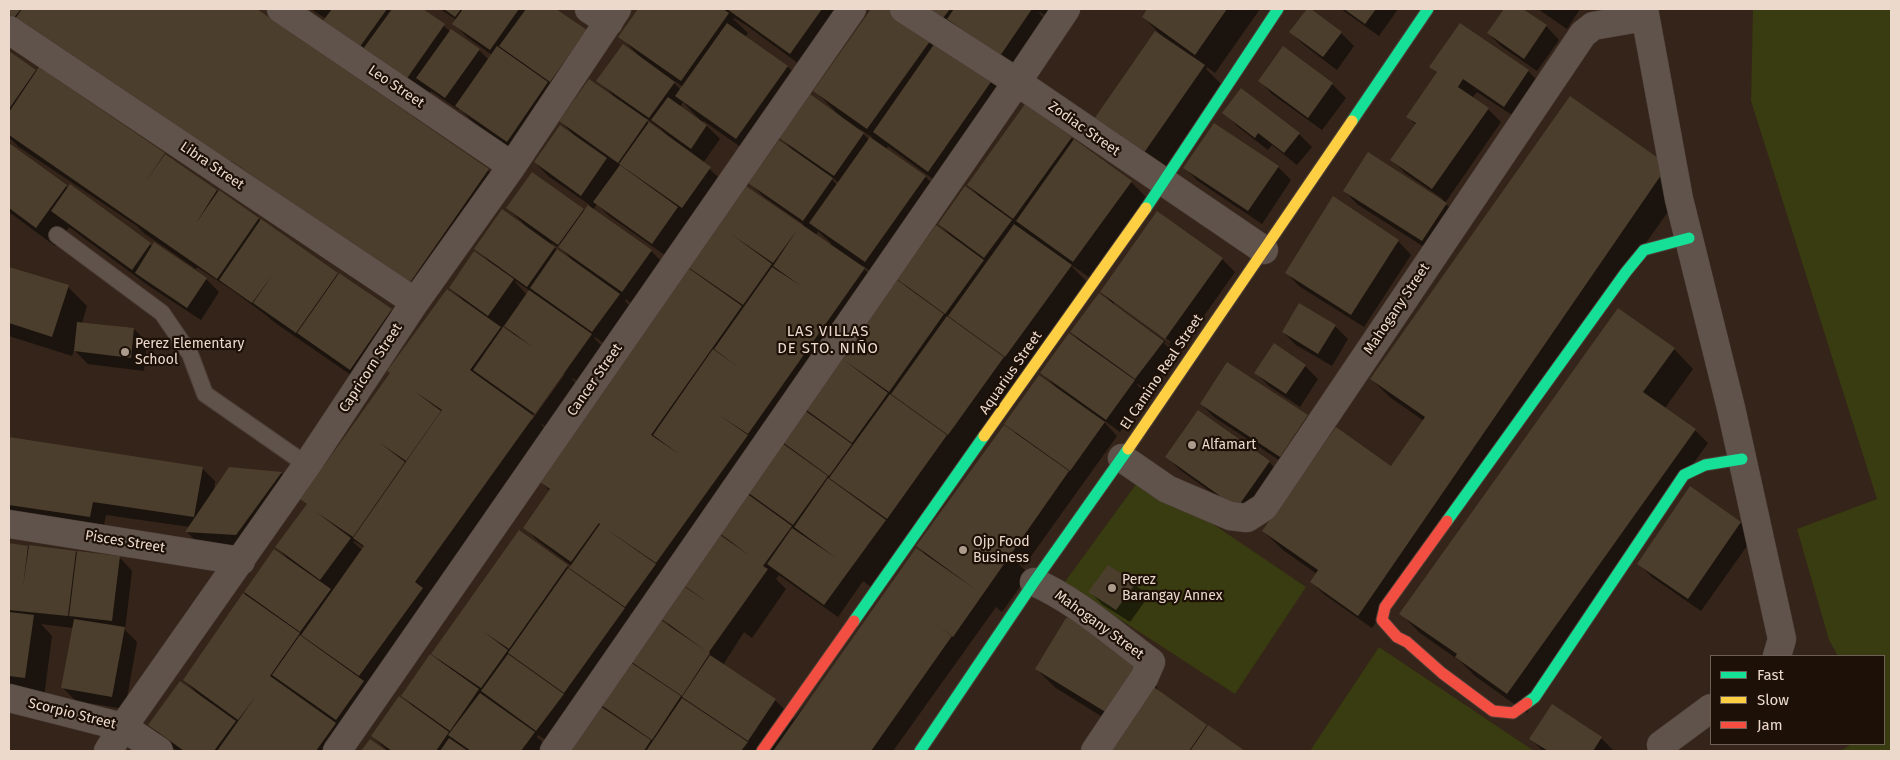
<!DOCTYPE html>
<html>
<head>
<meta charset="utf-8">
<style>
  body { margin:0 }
  #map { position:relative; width:1900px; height:760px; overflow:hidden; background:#342419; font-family:"Fira Sans",sans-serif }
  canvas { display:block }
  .frame { position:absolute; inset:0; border:10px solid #ecd9cc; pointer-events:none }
  .legend { position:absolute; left:1710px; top:655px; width:175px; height:90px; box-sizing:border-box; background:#1c1007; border:1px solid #6f6056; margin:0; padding:6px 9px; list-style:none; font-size:15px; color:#ecd9cc }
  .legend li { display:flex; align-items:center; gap:10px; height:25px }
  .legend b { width:25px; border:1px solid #6f6056 }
</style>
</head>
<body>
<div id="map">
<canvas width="1900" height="760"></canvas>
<div class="frame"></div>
<ul class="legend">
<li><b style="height:6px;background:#16e098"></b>Fast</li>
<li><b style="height:6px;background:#ffcf43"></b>Slow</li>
<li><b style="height:6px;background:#f24e42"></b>Jam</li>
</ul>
</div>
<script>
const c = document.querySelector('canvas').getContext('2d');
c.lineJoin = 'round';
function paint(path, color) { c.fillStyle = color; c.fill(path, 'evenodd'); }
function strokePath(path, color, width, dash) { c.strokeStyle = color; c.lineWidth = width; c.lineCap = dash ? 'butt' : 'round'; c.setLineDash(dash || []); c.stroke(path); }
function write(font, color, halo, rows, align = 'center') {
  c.font = font + ' "Fira Sans",sans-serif'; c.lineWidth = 4.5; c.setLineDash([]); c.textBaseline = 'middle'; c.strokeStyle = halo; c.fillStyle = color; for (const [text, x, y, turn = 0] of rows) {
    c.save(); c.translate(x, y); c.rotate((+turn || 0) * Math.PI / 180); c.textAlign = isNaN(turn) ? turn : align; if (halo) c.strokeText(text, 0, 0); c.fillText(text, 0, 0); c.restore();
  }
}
paint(new Path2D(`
  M 1753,9 L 1891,9 L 1891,751 L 1841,751 L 1851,744 L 1884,744 L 1884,656 L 1838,656 L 1829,640 L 1797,529 L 1877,499 L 1751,101 Z
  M 1142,476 L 1306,587 L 1235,694 L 1064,583 Z
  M 1379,647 L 1534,751 L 1310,751 Z`), '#393b10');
paint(new Path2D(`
  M 9,9 L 255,9 L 488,170 L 507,190 L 428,303 L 9,15 Z
  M 311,9 L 421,9 L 451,32 L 479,50 L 489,60 L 492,55 L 467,37 L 454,24 L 457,20 L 440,9 L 554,9 L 586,31 L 526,160 L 476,125 L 460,109 L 459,110 L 431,91 L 423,102 L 326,19 Z
  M 640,9 L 854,9 L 810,72 L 746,25 L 734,18 L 733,19 L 748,33 L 745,37 L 788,67 L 807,87 L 756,158 L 704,121 L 703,122 L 720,139 L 703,163 L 729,187 L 666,256 L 608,215 L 597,204 L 593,210 L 651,251 L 670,270 L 641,311 L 626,299 L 625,301 L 632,308 L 606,345 L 595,337 L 594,338 L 604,348 L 579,383 L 573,378 L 572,379 L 584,391 L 554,433 L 541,423 L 541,424 L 552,436 L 482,519 L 428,595 L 441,608 L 349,751 L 178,751 L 169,745 L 150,725 L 198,694 L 184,680 L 275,550 L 287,558 L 277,547 L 308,505 L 301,499 L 462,299 L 450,288 L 488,260 L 476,249 L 525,225 L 508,208 L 583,209 L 585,211 L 590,205 L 548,176 L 535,162 L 574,135 L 561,121 L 613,95 L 598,80 L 640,57 L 620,36 ZM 675,81 L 683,87 L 681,90 L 674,83 ZM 683,102 L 699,119 L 698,120 L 680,107 ZM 646,118 L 661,129 L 668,136 L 651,126 L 645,119 ZM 552,243 L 565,252 L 571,259 L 570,260 L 557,250 L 551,244 ZM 516,281 L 530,291 L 527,295 L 515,282 ZM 504,325 L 513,334 L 512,335 L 502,328 ZM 562,374 L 565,374 L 532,420 L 530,419 ZM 354,541 L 364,547 L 362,550 L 353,542 Z
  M 872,9 L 890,9 L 993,80 L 1012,100 L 948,190 L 888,146 L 886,149 L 925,176 L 944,196 L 884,281 L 863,266 L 862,267 L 884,288 L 639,619 L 630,613 L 630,614 L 643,628 L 550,743 L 538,735 L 537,737 L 547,746 L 544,751 L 388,751 L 372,736 L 412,705 L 402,696 L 442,663 L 433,654 L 519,532 L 570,569 L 572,566 L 538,541 L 525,528 L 550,491 L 539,480 L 746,188 L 802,227 L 803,224 L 763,196 L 750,183 L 792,149 L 781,138 L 838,114 L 815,91 ZM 860,129 L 872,137 L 869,140 L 860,130 ZM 833,178 L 839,183 L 837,185 L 832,179 ZM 818,231 L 831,243 L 830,245 L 816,235 Z
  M 923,9 L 1055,9 L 1048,18 L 1040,12 L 1039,13 L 1052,27 L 1020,74 Z
  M 1149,9 L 1260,9 L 1215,73 L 1207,67 L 1206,69 L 1223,86 L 1161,175 L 1113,141 L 1161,35 L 1143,17 Z
  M 1309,9 L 1341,33 L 1354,46 L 1337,70 L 1304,45 L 1291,32 Z
  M 1341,9 L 1398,9 L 1379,36 Z
  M 1505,9 L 1521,9 L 1546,26 L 1559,40 L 1537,71 L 1501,46 L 1488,33 Z
  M 1538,9 L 1580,9 L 1567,29 Z
  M 1283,48 L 1332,84 L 1346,98 L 1322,130 L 1272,94 L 1259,80 Z
  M 9,53 L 164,154 L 391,310 L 410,330 L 370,388 L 274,322 L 266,315 L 232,290 L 197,267 L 196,269 L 144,233 L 137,226 L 19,147 L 9,137 Z
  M 1431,66 L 1528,71 L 1541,84 L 1518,119 L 1477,92 L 1472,98 L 1488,109 L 1501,122 L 1445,203 L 1459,217 L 1435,254 L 1357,204 L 1344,190 L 1441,201 L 1443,199 L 1405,173 L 1392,160 L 1416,125 L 1408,117 L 1438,74 Z
  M 1570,98 L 1687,185 L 1372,628 L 1325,595 L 1311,582 L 1317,574 L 1283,550 L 1263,531 L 1391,468 L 1424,421 L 1391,398 L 1371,379 Z
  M 1224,112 L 1299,134 L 1312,147 L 1297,165 L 1272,145 L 1268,150 L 1237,126 Z
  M 1071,138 L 1131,182 L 1150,201 L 1093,280 L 1073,266 L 1072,267 L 1090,285 L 871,587 L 863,581 L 838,617 L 779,575 L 776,579 L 786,589 L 752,638 L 744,632 L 723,665 L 775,700 L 794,719 L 925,554 L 918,546 L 1016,433 L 1006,423 L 1057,388 L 1042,373 L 1081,342 L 1071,332 L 1113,304 L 1101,291 L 1222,259 L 1235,272 L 1179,351 L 1165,342 L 1164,343 L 1176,355 L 1149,391 L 1138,384 L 1137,385 L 1147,394 L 1120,432 L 1105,421 L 1104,422 L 1117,436 L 1024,566 L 1018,561 L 1017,562 L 1029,574 L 1002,612 L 996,607 L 893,751 L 571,751 L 659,621 L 671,627 L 661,617 L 691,591 L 683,584 L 727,540 L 719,532 L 841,360 L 850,365 L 843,357 L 909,289 L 899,279 L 951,236 L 939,224 L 978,195 L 968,185 ZM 1114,301 L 1171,342 L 1169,344 L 1114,304 Z
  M 9,144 L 68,188 L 153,247 L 206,279 L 219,292 L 201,320 L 149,286 L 69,227 L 55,246 L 9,212 Z
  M 1278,167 L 1291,180 L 1262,224 L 1198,181 L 1185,168 Z
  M 1398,241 L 1411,255 L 1364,327 L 1299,286 L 1286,272 Z
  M 9,268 L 68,287 L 87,306 L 82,323 L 134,329 L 147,342 L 144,371 L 88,364 L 74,350 L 72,356 L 9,336 Z
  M 1618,309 L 1674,349 L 1693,369 L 1665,408 L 1695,430 L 1708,443 L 1615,574 L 1527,713 L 1475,676 L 1460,661 L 1420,633 L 1401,614 Z
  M 1335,326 L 1348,339 L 1332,366 L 1296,345 L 1283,332 Z
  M 1228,363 L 1307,416 L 1321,429 L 1294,470 L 1214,417 L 1201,404 Z
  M 1305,366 L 1318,379 L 1300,407 L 1269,386 L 1256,373 Z
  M 1198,412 L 1269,462 L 1283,476 L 1251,520 L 1180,470 L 1167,457 Z
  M 9,439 L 202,468 L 215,481 L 214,492 L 230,468 L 281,473 L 294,486 L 249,548 L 200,545 L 187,532 L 190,527 L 106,515 L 103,530 L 9,521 Z
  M 1691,488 L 1741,523 L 1754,536 L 1701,611 L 1652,577 L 1639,564 Z
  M 9,544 L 119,557 L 132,571 L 125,630 L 137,642 L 125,709 L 76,701 L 62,687 L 73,628 L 41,624 L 52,636 L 44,697 L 9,692 Z
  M 1108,567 L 1135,584 L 1148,597 L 1130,622 L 1103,605 L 1090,592 Z
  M 1036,669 L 1155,680 L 1158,691 L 1243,751 L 1110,751 L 1125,731 L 1056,688 Z
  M 1601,738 L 1614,751 L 1543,751 L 1531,739 Z`), '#0007');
paint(new Path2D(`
  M 9,9 L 21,9 L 13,19 L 9,16 Z
  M 22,9 L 257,9 L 489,169 L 409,284 L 231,161 L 227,166 L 15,19 Z
  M 332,9 L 387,9 L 359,48 L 322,22 Z
  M 392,9 L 423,9 L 445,24 L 403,84 L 360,53 Z
  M 444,9 L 461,9 L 455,17 Z
  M 463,9 L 519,9 L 490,50 L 452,24 Z
  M 526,9 L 556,9 L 587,30 L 550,82 L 499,46 Z
  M 638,9 L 723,9 L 729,13 L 681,81 L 618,37 Z
  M 727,9 L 822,9 L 790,54 Z
  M 871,9 L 892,9 L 933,37 L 867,129 L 813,91 Z
  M 930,9 L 950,9 L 943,18 Z
  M 954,9 L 1032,9 L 1000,56 L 947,19 Z
  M 1147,9 L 1227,9 L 1195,55 L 1142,17 Z
  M 1307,9 L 1311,9 L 1342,32 L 1323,57 L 1289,32 Z
  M 1344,9 L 1376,9 L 1365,24 Z
  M 1504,9 L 1523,9 L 1547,25 L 1524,59 L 1487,33 Z
  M 727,23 L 788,66 L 736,139 L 675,96 Z
  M 1460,23 L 1529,70 L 1504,107 L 1463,79 L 1458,87 L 1489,108 L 1432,189 L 1390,160 L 1416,123 L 1406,117 L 1437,72 L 1429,67 Z
  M 451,29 L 480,49 L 445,98 L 416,78 Z
  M 1155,31 L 1205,65 L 1141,157 L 1092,122 Z
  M 937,40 L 993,79 L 928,172 L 873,132 Z
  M 623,44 L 675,82 L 649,118 L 596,81 Z
  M 497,46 L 548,82 L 507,142 L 455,106 Z
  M 1283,46 L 1333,83 L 1308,118 L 1258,81 Z
  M 9,51 L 36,70 L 9,109 Z
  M 39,67 L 165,153 L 144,184 L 165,154 L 217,190 L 196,223 L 219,190 L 259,218 L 217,279 L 9,135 L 9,112 Z
  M 589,79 L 648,120 L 618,163 L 559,121 Z
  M 1241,88 L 1300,133 L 1284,153 L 1258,133 L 1255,138 L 1222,113 Z
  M 810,94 L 864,133 L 834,176 L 779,138 Z
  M 1570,96 L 1668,165 L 1358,616 L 1310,582 L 1318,570 L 1262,531 L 1336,427 L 1391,466 L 1425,417 L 1370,379 Z
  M 668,97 L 707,125 L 691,149 L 651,120 Z
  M 1025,104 L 1072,137 L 1013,219 L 967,185 Z
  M 649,122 L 711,167 L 682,208 L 619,164 Z
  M 1214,123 L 1279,166 L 1248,211 L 1183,168 Z
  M 560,125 L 607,158 L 581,196 L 534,162 Z
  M 870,137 L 926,176 L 865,262 L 809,223 Z
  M 1074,139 L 1132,181 L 1073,262 L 1016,221 Z
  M 779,140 L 833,178 L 803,221 L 748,183 Z
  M 9,143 L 67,185 L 36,228 L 9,208 Z
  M 1368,152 L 1447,203 L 1422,241 L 1343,191 Z
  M 620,165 L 678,207 L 652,244 L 593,202 Z
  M 532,172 L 584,209 L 558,245 L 506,208 Z
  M 70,184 L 151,243 L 132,270 L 51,211 Z
  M 746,186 L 865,268 L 748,434 L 719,415 L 748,435 L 656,563 L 602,526 L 656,564 L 625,607 L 569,568 L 600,524 L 599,523 L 571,562 L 523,528 L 550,489 L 537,480 L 687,267 L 742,306 L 651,435 L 679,454 L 653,435 L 713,349 L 741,369 L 714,349 L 772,267 L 801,286 L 773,266 L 797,230 L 773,263 L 731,234 L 772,264 L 743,305 L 688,267 Z
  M 965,186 L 1012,220 L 984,258 L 938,224 Z
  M 1333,196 L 1399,240 L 1351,315 L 1285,273 Z
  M 588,205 L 652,250 L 622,292 L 558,247 Z
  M 502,209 L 555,247 L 527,287 L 474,249 Z
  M 1157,211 L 1223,258 L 1165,339 L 1100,292 Z
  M 261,219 L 338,273 L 296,333 L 253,303 L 273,274 L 252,303 L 219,280 Z
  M 1014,224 L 1072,265 L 1005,357 L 948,316 Z
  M 936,225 L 984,260 L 945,314 L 897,279 Z
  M 154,242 L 207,278 L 187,308 L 135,273 Z
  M 557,249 L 620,294 L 592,332 L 530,288 Z
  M 474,251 L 514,279 L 488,316 L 449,288 Z
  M 9,267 L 69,285 L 52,337 L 9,323 Z
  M 339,273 L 392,309 L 350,370 L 297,333 Z
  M 897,280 L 944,314 L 889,392 L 841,358 Z
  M 447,289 L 501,327 L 470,370 L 534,416 L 415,582 L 423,588 L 359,676 L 301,635 L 364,546 L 353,538 L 442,410 L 414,391 L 441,411 L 406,461 L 380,443 L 405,462 L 353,537 L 316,512 L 351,538 L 320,580 L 275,547 L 307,504 L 300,499 L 390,373 L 387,371 Z
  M 529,290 L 592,334 L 535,414 L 473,370 L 503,327 L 533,347 L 504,326 Z
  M 1099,293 L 1164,341 L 1135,379 L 1070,332 Z
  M 1299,303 L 1336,325 L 1318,354 L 1282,332 Z
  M 1618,308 L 1675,348 L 1643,392 L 1696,429 L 1507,694 L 1455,657 L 1457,654 L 1399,614 Z
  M 947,316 L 1004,357 L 948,435 L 891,394 Z
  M 77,322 L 134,328 L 131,358 L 74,351 Z
  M 1069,333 L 1135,380 L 1106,420 L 1040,373 Z
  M 1274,343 L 1306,365 L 1286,394 L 1254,373 Z
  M 841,358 L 888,393 L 852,443 L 805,409 Z
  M 1227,362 L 1308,415 L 1280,457 L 1200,404 Z
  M 1039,375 L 1105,422 L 1070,471 L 1004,424 Z
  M 890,394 L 947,435 L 887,519 L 829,478 Z
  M 804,410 L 852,444 L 829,476 L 781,441 Z
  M 1198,410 L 1270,461 L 1237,508 L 1165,457 Z
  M 1004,425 L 1069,471 L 953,637 L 934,623 L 952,636 L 871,751 L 773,751 L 916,548 L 975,589 L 916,546 Z
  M 9,437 L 203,467 L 194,517 L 93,502 L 90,517 L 9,505 Z
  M 782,443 L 828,476 L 793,525 L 747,492 Z
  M 229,467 L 282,472 L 236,535 L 185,532 Z
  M 828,478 L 886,520 L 824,605 L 767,564 L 792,528 L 836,558 L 794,527 Z
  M 1690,486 L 1741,522 L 1688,599 L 1637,564 Z
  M 746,493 L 792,526 L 763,566 L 768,569 L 709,652 L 710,653 L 682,696 L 630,661 L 659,619 L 706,651 L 659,617 L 682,585 L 707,602 L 682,584 L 717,533 L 749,555 L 718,532 Z
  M 519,530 L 568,565 L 509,649 L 484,632 L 508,650 L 481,688 L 431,654 Z
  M 9,543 L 28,546 L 23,587 L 29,545 L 76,551 L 68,616 L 9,610 Z
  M 274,549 L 331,589 L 300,632 L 244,592 Z
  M 77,551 L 120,556 L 112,621 L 69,616 Z
  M 1108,565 L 1136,583 L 1116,610 L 1088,592 Z
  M 568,568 L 625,608 L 564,693 L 508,653 Z
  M 243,593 L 300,633 L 270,676 L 336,723 L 316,751 L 217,751 L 256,696 L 238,720 L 183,680 Z
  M 9,612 L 34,615 L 25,678 L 9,676 Z
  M 1066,618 L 1087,618 L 1137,659 L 1140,674 L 1112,716 L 1035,669 Z
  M 74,619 L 125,627 L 112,697 L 61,688 Z
  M 300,635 L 364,681 L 336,720 L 272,675 Z
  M 430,654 L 479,689 L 450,731 L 401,696 Z
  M 508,654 L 564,694 L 536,731 L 481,691 Z
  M 710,655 L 776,699 L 748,741 L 682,697 Z
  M 630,662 L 681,696 L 652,740 L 601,705 Z
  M 180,681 L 236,721 L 214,751 L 184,751 L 148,725 Z
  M 1154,687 L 1207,725 L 1189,751 L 1108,751 Z
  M 480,693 L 535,732 L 521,751 L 471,751 L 448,735 Z
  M 399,696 L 449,732 L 436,751 L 392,751 L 371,736 Z
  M 682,698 L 748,742 L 741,751 L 646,751 Z
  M 1552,704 L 1602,737 L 1593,751 L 1548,751 L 1529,739 Z
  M 600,706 L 651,740 L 644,751 L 570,751 Z
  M 1208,725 L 1245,751 L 1190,751 Z
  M 449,738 L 468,751 L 440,751 Z
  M 370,739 L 387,751 L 361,751 Z`), '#4c3e2d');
const lane = new Path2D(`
  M 57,235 L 162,313 L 190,354 L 205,394 L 307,465`);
const street = new Path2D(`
  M 281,9 L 512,166
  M 589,9 L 609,22
  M 904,9 L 1017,82 L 1264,250
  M 1644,9 L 1679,199 L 1731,408 L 1782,639 L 1777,656
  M 9,30 L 415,302
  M 1122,458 L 1167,489 L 1230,516 L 1247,518 L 1264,507 L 1583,34 L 1593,26 L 1645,17
  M 9,524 L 241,561
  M 1034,582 C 1077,601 1113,634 1151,662 L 1144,678 L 1095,751
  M 9,698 L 123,727 L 159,751
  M 1661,745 L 1711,708
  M 108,751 L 123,727 L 307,465 L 415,302 L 512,166 L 617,9
  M 337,751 L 852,9
  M 554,751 L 1017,82 L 1066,9`);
const fast = new Path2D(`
  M 1352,121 L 1428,9
  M 1146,208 L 1278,9
  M 1447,521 L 1626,272 L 1644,250 L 1689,238
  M 854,621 L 984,436
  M 1527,703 L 1535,697 L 1684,475 L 1705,465 L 1742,459
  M 920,751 L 1034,582 L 1128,449`);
const slow = new Path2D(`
  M 984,436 L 1146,208
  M 1128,449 L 1352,121`);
const jam = new Path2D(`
  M 1447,521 L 1385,607 L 1382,620 L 1397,637 L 1407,642 L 1442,673 L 1493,711 L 1513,713 L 1527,703
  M 762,751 L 854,621`);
strokePath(lane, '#4d3f37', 18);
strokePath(street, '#4d3f37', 29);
strokePath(fast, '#4d3f37', 13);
strokePath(slow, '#4d3f37', 13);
strokePath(jam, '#4d3f37', 13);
strokePath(lane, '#5f534b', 16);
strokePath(street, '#5f534b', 28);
strokePath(fast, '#16e098', 11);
strokePath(slow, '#ffcf43', 11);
strokePath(jam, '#f24e42', 11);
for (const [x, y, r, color] of [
  [125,352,5,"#ac9a8d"],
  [1192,445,5,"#ac9a8d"],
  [963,550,5,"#ac9a8d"],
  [1112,588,5,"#ac9a8d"]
]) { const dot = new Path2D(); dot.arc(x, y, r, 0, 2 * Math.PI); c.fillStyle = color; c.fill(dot); strokePath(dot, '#1c1007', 2); }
write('14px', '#ecd9cc', '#1c1007', [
  ["Leo Street",396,87,34],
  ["Zodiac Street",1084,129,35],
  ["Libra Street",212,166,34],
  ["Mahogany Street",1397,309,-56],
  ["Capricorn Street",371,368,-57],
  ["El Camino Real Street",1162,372,-56],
  ["Aquarius Street",1011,373,-55],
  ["Cancer Street",595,380,-55],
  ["Pisces Street",125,542,9],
  ["Mahogany Street",1099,625,36],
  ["Scorpio Street",72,714,14]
]);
write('14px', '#ecd9cc', '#1c1007', [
  ["Perez Elementary",135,344],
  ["School",135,360],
  ["Alfamart",1202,445],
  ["Ojp Food",973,542],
  ["Business",973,558],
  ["Perez",1122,580],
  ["Barangay Annex",1122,596]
], 'left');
c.letterSpacing = '1px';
write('15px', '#ecd9cc', '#1c1007', [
  ["LAS VILLAS",828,332],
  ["DE STO. NIÑO",828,349]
]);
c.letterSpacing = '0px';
</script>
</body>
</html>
